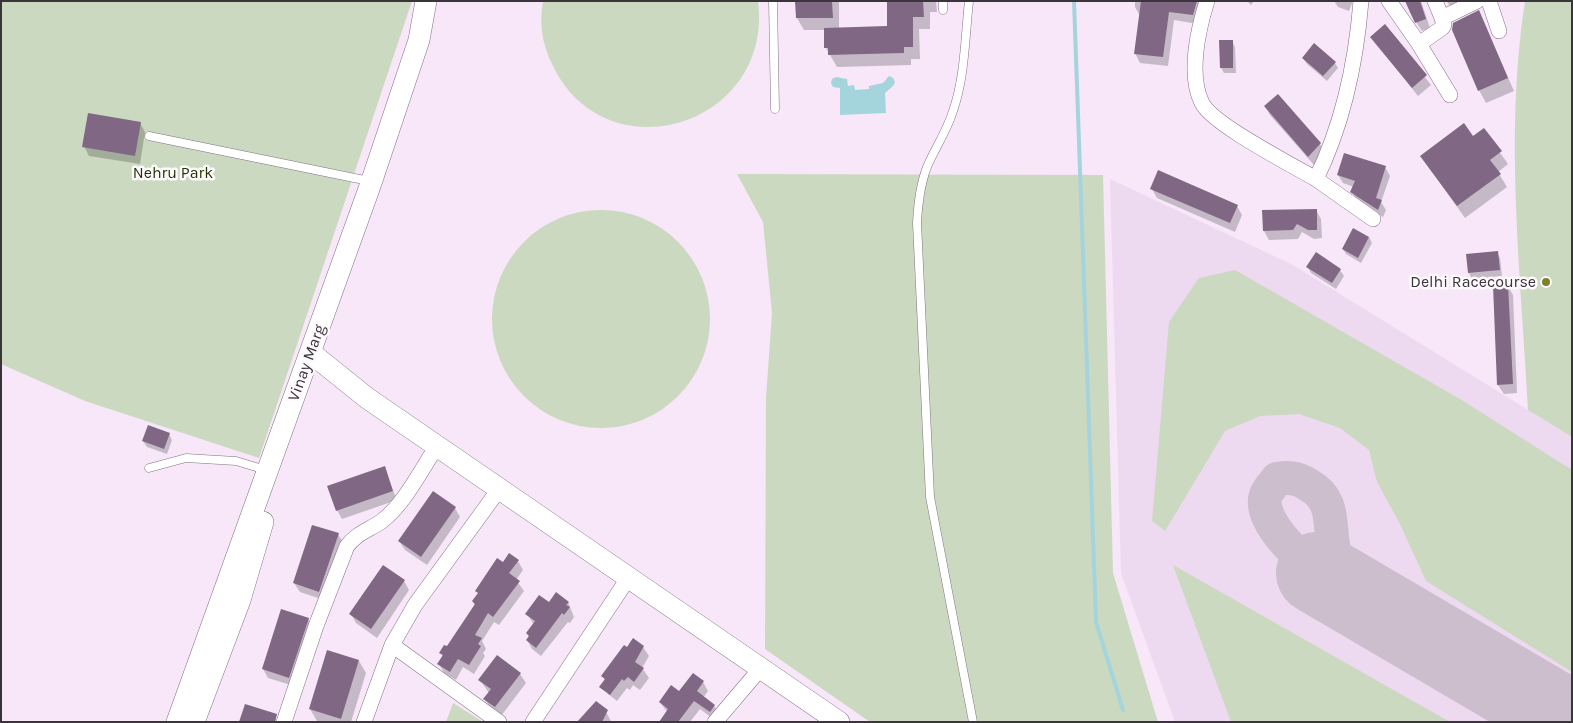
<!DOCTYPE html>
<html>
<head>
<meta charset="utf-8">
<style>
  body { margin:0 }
  #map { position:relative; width:1573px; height:723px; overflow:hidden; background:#f7e7f9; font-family:Karla,sans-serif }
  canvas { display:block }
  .frame { position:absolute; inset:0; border:2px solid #3a343b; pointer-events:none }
</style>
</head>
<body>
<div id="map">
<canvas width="1573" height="723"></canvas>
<div class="frame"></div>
</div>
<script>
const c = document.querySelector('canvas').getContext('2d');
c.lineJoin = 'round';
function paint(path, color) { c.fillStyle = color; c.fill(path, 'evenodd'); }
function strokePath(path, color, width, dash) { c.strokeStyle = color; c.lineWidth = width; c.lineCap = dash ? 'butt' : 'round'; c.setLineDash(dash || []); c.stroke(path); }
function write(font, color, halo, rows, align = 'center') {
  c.font = font + ' Karla,sans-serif'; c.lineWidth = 5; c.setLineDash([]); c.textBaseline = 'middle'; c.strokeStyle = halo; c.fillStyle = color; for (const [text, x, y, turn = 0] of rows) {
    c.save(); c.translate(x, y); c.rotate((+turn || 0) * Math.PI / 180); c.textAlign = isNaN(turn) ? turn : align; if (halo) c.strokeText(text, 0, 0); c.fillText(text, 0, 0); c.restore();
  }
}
paint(new Path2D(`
  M 1110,179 L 1293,265 L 1572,437 L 1572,722 L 1175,722 L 1121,573 Z`), '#edd9f0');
paint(new Path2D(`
  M 1,1 L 412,1 L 259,458 L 85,401 L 1,364 Z
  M 543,1 L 758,1 C 774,127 604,177 552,64 C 542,44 539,23 543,1 Z
  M 1525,1 L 1572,1 L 1572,437 L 1528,410 C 1521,275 1504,136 1525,1 Z
  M 737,174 L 1103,175 L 1113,573 L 1158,722 L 870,722 L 765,649 L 766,398 L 772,313 L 763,222 Z
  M492 319a109 109 0 1 1 218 0a109 109 0 1 1-218 0Z
  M 1235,270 L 1460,399 L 1572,470 L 1572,672 L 1426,581 L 1399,522 L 1377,482 L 1369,450 L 1340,428 L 1299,414 L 1260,416 L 1225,431 L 1165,531 L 1152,521 L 1169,322 L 1199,278 Z
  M 1173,565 L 1450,722 L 1231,722 Z
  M 453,703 L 483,722 L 446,722 Z`), '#cbd9c0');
paint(new Path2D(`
  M 889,76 L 893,78 L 895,82 L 893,86 L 885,93 L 886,113 L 840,115 L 840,88 L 833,87 L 831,83 L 832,79 L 836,77 L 847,79 L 848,86 L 854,85 L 855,90 L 869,89 L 869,86 L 883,83 Z`), '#a4d5dd');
paint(new Path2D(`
  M 794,1 L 839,1 L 839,29 L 888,28 L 888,1 L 936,1 L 937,12 L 930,12 L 930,29 L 919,29 L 920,59 L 911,59 L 911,65 L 837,67 L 826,48 L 825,30 L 804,30 L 797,18 L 797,6 Z
  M 1135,1 L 1201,1 L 1198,24 L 1174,20 L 1168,66 L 1140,63 L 1135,53 L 1140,16 L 1135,7 Z
  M 1247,1 L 1254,1 L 1251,5 Z
  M 1334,1 L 1353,1 L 1349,11 L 1338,7 Z
  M 1406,1 L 1421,1 L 1430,28 L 1422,31 L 1410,13 Z
  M 1447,1 L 1476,1 L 1455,17 Z
  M 1485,25 L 1514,91 L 1486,103 L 1479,90 Z
  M 1385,26 L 1431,85 L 1418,96 L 1371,37 Z
  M 1232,41 L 1235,47 L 1236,73 L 1224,73 L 1221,68 Z
  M 1303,58 L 1335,63 L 1338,68 L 1327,81 L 1307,64 Z
  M 1278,96 L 1320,144 L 1325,153 L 1314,165 L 1270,115 L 1265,106 Z
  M 140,123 L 145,132 L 140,164 L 89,156 L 84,146 Z
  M 1484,130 L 1508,164 L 1498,172 L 1507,187 L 1465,218 L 1421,156 L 1473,137 Z
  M 1385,167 L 1390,176 L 1381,202 L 1386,210 L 1383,217 L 1357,200 L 1352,192 L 1354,187 L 1343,183 L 1338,175 Z
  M 1152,189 L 1237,206 L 1242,215 L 1235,232 L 1157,198 Z
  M 1316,210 L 1321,219 L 1322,238 L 1314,239 L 1302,232 L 1298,239 L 1269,240 L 1264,231 Z
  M 1369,237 L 1372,243 L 1361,263 L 1346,254 L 1343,249 Z
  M 1497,252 L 1500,258 L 1502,276 L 1472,279 L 1469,273 L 1467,255 Z
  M 1316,254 L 1340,270 L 1344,276 L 1336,289 L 1311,273 L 1308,267 Z
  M 1508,286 L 1513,295 L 1517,393 L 1504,394 L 1498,385 Z
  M 169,434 L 172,440 L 167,454 L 147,447 L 143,441 Z
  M 384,468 L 397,500 L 342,519 L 337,510 Z
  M 455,508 L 460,517 L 427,565 L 405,550 L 399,541 Z
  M 338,534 L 343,543 L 324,600 L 300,592 L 294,583 Z
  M 518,561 L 523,570 L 516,580 L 524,591 L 499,625 L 494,622 L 482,641 L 486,649 L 483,653 L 485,656 L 474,674 L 463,667 L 456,680 L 444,673 L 439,664 L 443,657 L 441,653 L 447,648 L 475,605 L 473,602 L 503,564 Z
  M 404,581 L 409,590 L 377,638 L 356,623 L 351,614 Z
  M 568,602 L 574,617 L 570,623 L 568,622 L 541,656 L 532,649 L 527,640 L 529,637 L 527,633 L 534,625 L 527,614 L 549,604 Z
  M 308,619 L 313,628 L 294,686 L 268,678 L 263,669 Z
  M 643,647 L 649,656 L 642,668 L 649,678 L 640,690 L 633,685 L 630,690 L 627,688 L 617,701 L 608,694 L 602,685 L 605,681 L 603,676 L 627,648 Z
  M 359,661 L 366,673 L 351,722 L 317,721 L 310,709 Z
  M 520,674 L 526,683 L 501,716 L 490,708 L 485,699 L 489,693 L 480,680 Z
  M 703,682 L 708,691 L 703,698 L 714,706 L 720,715 L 716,721 L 700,709 L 690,722 L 660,722 L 667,712 L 660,702 Z
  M 587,711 L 606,712 L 611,721 L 579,722 Z`), '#0003');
strokePath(new Path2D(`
  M 1074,1 L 1096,622 L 1123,710`), '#a4d5dd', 4);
strokePath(new Path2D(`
  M 1317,573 C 1300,558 1257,520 1266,495 C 1268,489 1274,484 1277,479 C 1289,477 1297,478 1307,484 C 1338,501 1327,525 1335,555 C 1338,569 1346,582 1353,594`), '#ccbecd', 34);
strokePath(new Path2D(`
  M 1317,573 L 1571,722`), '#ccbecd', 82);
paint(new Path2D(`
  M 795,1 L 832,1 L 833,18 L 796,18 Z
  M 887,1 L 923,1 L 924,17 L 913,17 L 913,47 L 904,47 L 904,53 L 828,55 L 828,48 L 824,48 L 824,28 L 887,26 Z
  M 1141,1 L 1197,1 L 1193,15 L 1169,12 L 1163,57 L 1134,54 Z
  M 1405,1 L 1420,1 L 1426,19 L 1415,23 Z
  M 1479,10 L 1508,78 L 1478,91 L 1452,30 L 1453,23 Z
  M 1385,24 L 1427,75 L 1412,88 L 1370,37 Z
  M 1219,40 L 1233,40 L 1233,68 L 1220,68 Z
  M 1314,43 L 1336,62 L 1323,76 L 1302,58 Z
  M 1278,94 L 1321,143 L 1308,157 L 1264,106 Z
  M 88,113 L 141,122 L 135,156 L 82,147 Z
  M 1464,123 L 1473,136 L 1484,128 L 1502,151 L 1490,160 L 1501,174 L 1457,206 L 1420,156 Z
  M 1344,153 L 1386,166 L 1376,198 L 1382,200 L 1378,210 L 1350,192 L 1355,181 L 1337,175 Z
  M 1158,170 L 1238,205 L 1230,223 L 1150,189 Z
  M 1317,209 L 1317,230 L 1308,230 L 1297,224 L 1293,230 L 1263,231 L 1262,210 Z
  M 1353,228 L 1369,237 L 1358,258 L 1342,249 Z
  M 1498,251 L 1500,270 L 1468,273 L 1466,254 Z
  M 1316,252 L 1341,269 L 1332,283 L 1306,267 Z
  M 1508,284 L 1513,384 L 1497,385 L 1493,285 Z
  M 148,425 L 170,433 L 164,449 L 142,441 Z
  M 385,466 L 393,491 L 336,511 L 327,486 Z
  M 433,491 L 456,507 L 421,557 L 398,541 Z
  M 312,525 L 339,533 L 319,592 L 293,583 Z
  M 509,553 L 519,560 L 509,573 L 520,581 L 493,617 L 488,613 L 475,635 L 482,638 L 478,644 L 481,646 L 469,665 L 458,659 L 450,672 L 437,664 L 443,655 L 439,653 L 444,645 L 447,646 L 475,604 L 472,601 L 478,593 L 475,591 L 497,558 L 503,562 Z
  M 383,565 L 405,580 L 371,629 L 349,614 Z
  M 556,592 L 569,602 L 566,605 L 570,607 L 564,615 L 562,613 L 536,648 L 526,640 L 529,636 L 526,633 L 535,621 L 525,614 L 539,595 L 549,602 Z
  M 281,609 L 309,618 L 289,678 L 262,669 Z
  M 633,638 L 644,646 L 635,662 L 644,668 L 634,682 L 628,677 L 624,681 L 622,679 L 610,695 L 599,687 L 605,679 L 601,676 L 624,645 L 627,647 Z
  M 327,650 L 359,660 L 341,719 L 309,709 Z
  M 497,655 L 521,673 L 495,707 L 483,699 L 491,689 L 478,680 Z
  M 693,673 L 704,681 L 697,691 L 715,705 L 710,712 L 694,701 L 678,722 L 659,722 L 668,709 L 659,702 L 671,685 L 679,691 Z
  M 596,701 L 608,710 L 602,722 L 577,722 Z
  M 245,704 L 277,714 L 275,722 L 239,722 Z`), '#806783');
const lane = new Path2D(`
  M 773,1 L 775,109
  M 943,1 L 943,10
  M 969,1 C 965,37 965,77 953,111 C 947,131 935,148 927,167 C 920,185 918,204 917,223 L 930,497 L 973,722
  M 149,136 L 369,181
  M 149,468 L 186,458 L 236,461 L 266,470`);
const street = new Path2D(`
  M 1207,1 C 1198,30 1188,75 1202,103 C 1212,124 1292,165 1316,179
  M 1361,1 C 1356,63 1343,124 1316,179 L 1373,219
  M 1389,1 L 1419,44 L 1450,95
  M 1435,1 L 1442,18
  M 1489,1 L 1499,31
  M 1419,44 L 1442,28 L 1444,25 L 1442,18 L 1477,1
  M 392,645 L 415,605 L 500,488
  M 284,722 L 316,626 L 347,546 C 357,533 369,530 382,521 C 405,503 421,470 437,446
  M 364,722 L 392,645 L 499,722
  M 533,722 L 629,577
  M 715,722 L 761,668`);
const secondary = new Path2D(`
  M 311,353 L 367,398 L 839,722
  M 177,722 L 370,186 L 419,40 L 426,1
  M 194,722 L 240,600 L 263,522`);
strokePath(lane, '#817382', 9);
strokePath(street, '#817382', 16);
strokePath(secondary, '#817382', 22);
strokePath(lane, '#fff', 8);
strokePath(street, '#fff', 15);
strokePath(secondary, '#fff', 21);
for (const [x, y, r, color] of [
  [1546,282,5,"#7f802a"]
]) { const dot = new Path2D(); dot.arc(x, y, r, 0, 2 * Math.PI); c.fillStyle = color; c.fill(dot); strokePath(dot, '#fdf9fd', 2); }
write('16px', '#1f3601', '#fdf9fd', [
  ["Nehru Park",173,173]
]);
write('16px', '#3a343b', '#fdf9fd', [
  ["Delhi Racecourse",1536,282]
], 'right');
write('16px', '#3a343b', '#fdf9fd', [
  ["Vinay Marg",307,363,-70]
]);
</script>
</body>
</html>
